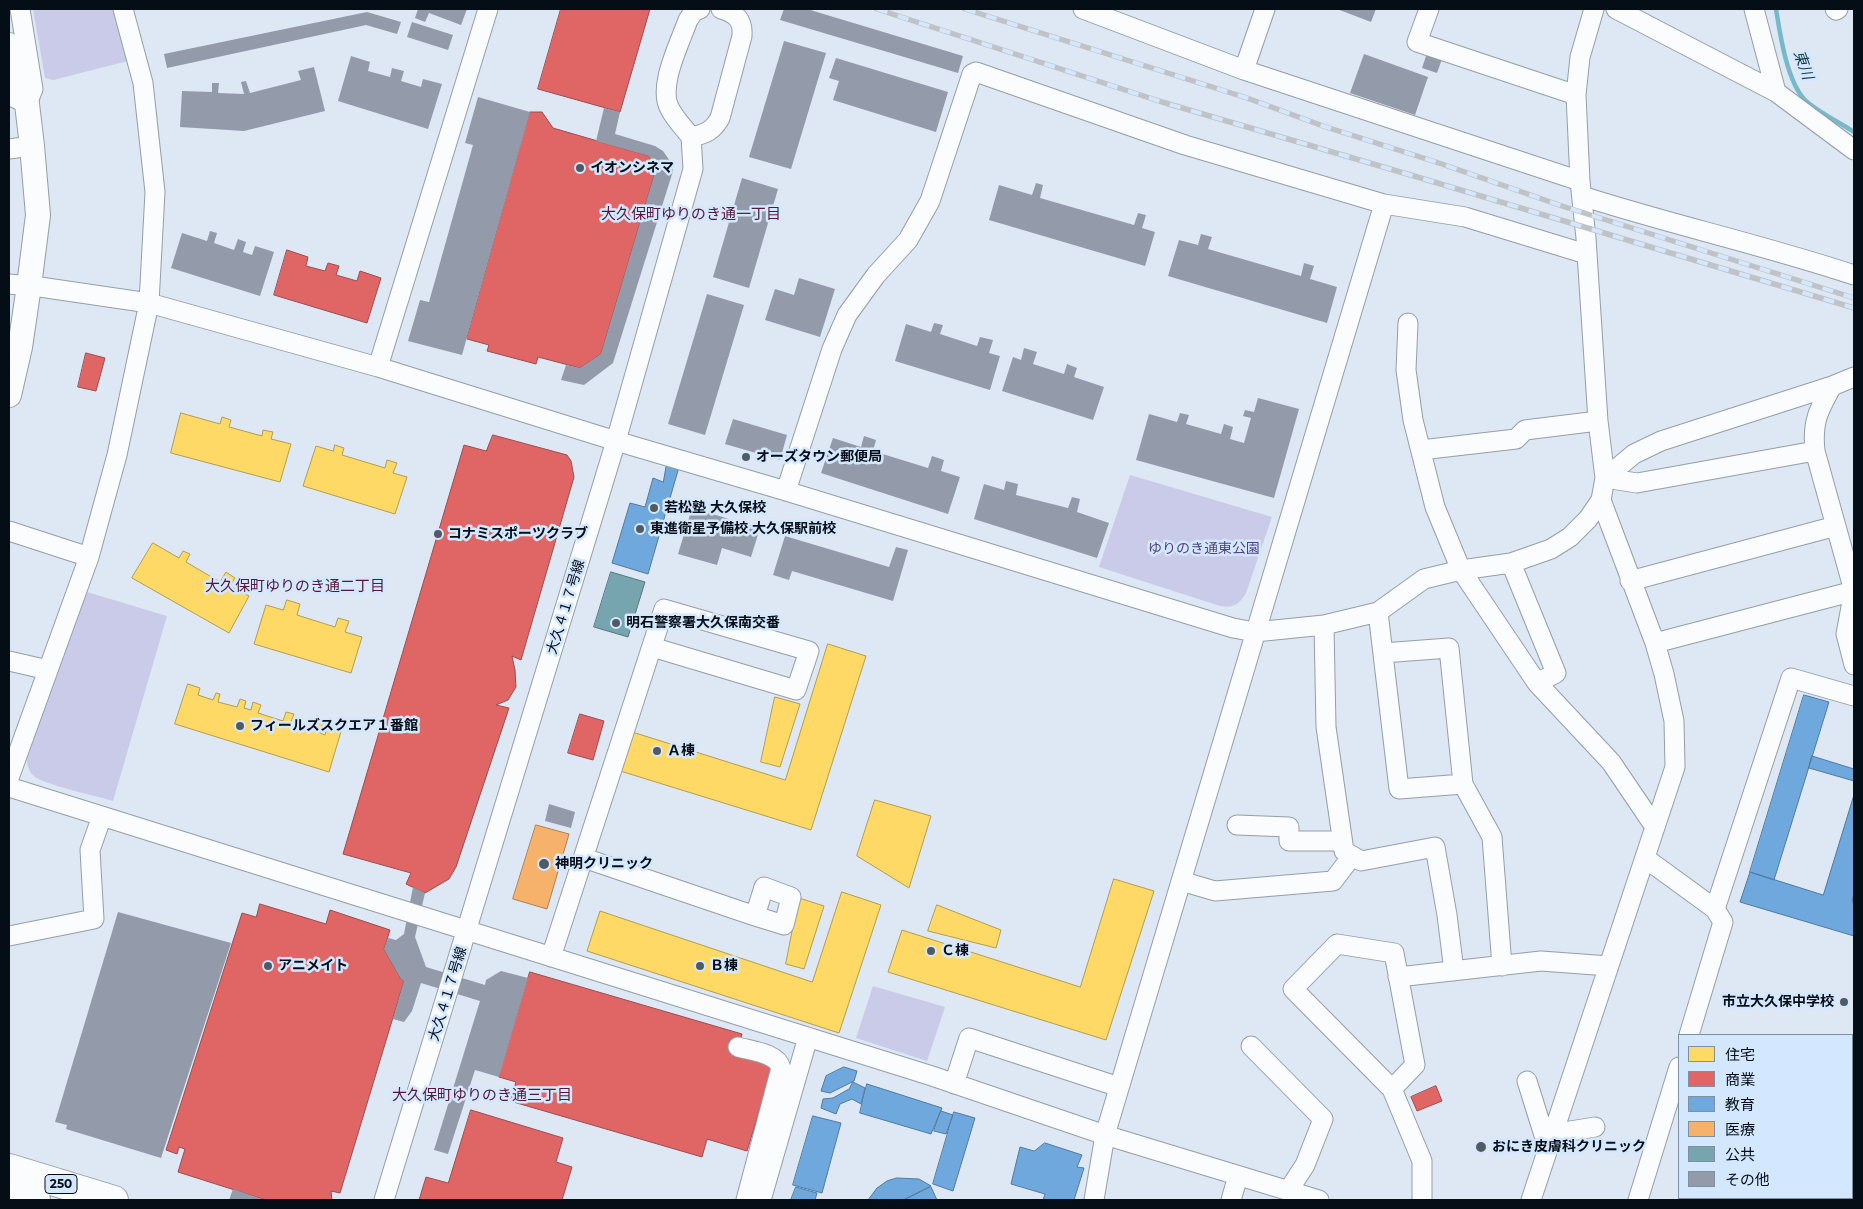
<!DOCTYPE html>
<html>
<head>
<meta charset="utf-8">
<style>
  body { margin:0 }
  #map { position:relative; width:1863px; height:1209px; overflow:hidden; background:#dde8f4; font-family:Montserrat,"Noto Sans JP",sans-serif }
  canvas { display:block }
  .frame { position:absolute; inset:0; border:10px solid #050d16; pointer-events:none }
  .legend { position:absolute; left:1678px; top:1034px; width:175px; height:165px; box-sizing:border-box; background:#d3e7fe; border:1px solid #8190a1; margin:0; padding:6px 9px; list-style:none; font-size:15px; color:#050d16 }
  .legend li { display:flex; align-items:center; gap:10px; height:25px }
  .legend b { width:25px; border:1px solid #8190a1 }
</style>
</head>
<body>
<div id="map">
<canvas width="1863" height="1209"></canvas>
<div class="frame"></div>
<ul class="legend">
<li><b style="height:14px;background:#ffd966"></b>住宅</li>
<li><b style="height:14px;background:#e06666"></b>商業</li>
<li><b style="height:14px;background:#6fa8dc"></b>教育</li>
<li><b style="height:14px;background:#f6b26b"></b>医療</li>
<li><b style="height:14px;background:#76a5af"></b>公共</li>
<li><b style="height:14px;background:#939aaa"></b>その他</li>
</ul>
</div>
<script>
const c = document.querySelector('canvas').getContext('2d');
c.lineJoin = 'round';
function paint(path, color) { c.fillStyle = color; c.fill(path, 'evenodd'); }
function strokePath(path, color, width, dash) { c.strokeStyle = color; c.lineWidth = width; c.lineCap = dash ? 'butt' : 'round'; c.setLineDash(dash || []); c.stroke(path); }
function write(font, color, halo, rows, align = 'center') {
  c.font = font + ' Montserrat,"Noto Sans JP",sans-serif'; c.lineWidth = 5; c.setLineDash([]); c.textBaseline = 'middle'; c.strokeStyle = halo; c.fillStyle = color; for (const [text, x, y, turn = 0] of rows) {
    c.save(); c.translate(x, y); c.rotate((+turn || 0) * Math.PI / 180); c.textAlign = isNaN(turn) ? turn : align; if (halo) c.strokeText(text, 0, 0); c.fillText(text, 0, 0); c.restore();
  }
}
paint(new Path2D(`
  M 33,9 L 115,9 L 128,61 L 53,80 L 45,78 Z
  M 1130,475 L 1272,517 L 1246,593 C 1239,605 1233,608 1220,606 L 1099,567 Z
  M 87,592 L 167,616 L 113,801 C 97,796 44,785 34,776 C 27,770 27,762 26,754 Z
  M 873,986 L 945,1007 L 927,1061 L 856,1038 Z`), '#cacbe8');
const homes = new Path2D(`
  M 181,413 L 220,424 L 222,417 L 231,420 L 229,427 L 262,436 L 263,430 L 273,432 L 271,439 L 291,444 L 280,482 L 171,453 Z
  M 335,445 L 344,448 L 342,455 L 385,468 L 387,460 L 397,463 L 393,473 L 407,477 L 395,514 L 303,486 L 316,446 L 333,451 Z
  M 153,543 L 179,558 L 183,551 L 190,554 L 186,562 L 220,582 L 226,572 L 235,578 L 230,586 L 249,596 L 229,633 L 132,578 Z
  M 287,600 L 300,604 L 297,615 L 335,627 L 338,618 L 349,621 L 345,632 L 362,637 L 351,673 L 254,644 L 266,605 L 283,610 Z
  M 828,644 L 866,656 L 811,830 L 617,770 L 629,731 L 785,780 Z
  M 188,684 L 200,688 L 198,695 L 213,700 L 216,693 L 220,694 L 218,702 L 237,707 L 240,699 L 246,701 L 244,708 L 251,710 L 253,702 L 261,705 L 258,713 L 283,721 L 286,712 L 294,714 L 290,724 L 311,731 L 315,720 L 323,722 L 320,733 L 325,735 L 328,724 L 342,728 L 329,772 L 175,724 Z
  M 775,697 L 800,704 L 780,767 L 761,762 Z
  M 875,800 L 931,816 L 909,888 L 857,856 Z
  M 1114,879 L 1154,891 L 1106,1040 L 888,972 L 902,930 L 1080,987 Z
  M 842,892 L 881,905 L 839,1033 L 587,951 L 600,911 L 812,982 Z
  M 799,898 L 824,906 L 804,969 L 786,964 Z
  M 937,905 L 1001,930 L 996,948 L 928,931 Z`);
paint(homes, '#ffd966');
strokePath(homes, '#b49c4e', 1);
const shops = new Path2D(`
  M 561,9 L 650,9 L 620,112 L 538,89 Z
  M 530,112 L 542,112 L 553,128 L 649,156 L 656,169 L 601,354 L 580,368 L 538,357 L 536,364 L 487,351 L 489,345 L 467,339 Z
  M 287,250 L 308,257 L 306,266 L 325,271 L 328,263 L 339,266 L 336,275 L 357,281 L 360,271 L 381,278 L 367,323 L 274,295 Z
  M 86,353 L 105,358 L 96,391 L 78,387 Z
  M 493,435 L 567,455 L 571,461 L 574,477 L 521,660 L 512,656 L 515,670 L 516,687 L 508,700 L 496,705 L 509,708 L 456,867 L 449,879 L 425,893 L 406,884 L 411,873 L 343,854 L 464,445 L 486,451 Z
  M 580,714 L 604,721 L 593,760 L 568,753 Z
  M 260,904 L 326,924 L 330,910 L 390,930 L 384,949 L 401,979 L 404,981 L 340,1193 L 331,1191 L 332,1200 L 266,1200 L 178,1172 L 185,1149 L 179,1147 L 177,1154 L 166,1150 L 242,913 L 256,917 Z
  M 530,972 L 742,1034 L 735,1055 L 773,1066 L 747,1151 L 707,1139 L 702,1157 L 510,1101 L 516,1082 L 499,1077 Z
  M 1436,1086 L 1442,1101 L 1417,1111 L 1411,1097 Z
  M 471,1110 L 563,1138 L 556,1162 L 572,1167 L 562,1200 L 419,1200 L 426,1177 L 448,1183 Z`);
paint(shops, '#e06666');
strokePath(shops, '#9e4b4e', 1);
const schools = new Path2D(`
  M 667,463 L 679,467 L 648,574 L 612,563 L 630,503 L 645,507 L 653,478 L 663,482 Z
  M 1804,695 L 1829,702 L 1774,880 L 1750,872 Z
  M 1812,756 L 1854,769 L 1854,781 L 1809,768 Z
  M 1854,795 L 1854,893 L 1852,902 L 1854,903 L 1854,936 L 1740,902 L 1750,872 L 1823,895 Z
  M 844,1067 L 857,1071 L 854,1081 L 830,1093 L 821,1091 L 826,1076 Z
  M 853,1082 L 865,1088 L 861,1104 L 852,1099 L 840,1104 L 836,1114 L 821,1108 L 823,1099 L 833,1098 L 849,1089 Z
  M 867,1084 L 942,1108 L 931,1134 L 860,1113 Z
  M 941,1111 L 953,1115 L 946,1134 L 934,1131 Z
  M 954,1112 L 975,1118 L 953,1191 L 933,1184 Z
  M 813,1116 L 841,1123 L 822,1193 L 793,1185 Z
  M 1045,1143 L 1082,1155 L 1077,1167 L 1084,1168 L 1074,1200 L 1043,1200 L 1045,1194 L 1011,1184 L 1020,1147 L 1034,1151 Z
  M 897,1178 L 919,1179 L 931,1186 L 903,1200 L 868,1200 L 877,1188 L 887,1181 Z
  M 796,1187 L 817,1193 L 815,1200 L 791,1200 Z
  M 931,1187 L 937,1200 L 904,1200 Z`);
paint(schools, '#6fa8dc');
strokePath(schools, '#4f7aa1', 1);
const health = new Path2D(`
  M 536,825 L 569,834 L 547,909 L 513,899 Z`);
paint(health, '#f6b26b');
strokePath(health, '#ae8052', 1);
const public = new Path2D(`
  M 611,572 L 645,582 L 628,637 L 594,627 Z`);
paint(public, '#76a5af');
strokePath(public, '#547781', 1);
strokePath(new Path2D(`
  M 1776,9 C 1780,34 1787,82 1805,100 C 1815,110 1842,124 1854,132`), '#78b9c9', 4.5);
paint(new Path2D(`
  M 418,9 L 467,9 L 461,25 L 429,13 L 425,22 L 415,18 Z
  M 784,9 L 807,9 L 963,56 L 958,73 L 780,20 Z
  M 1337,9 L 1376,9 L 1371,22 Z
  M 367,12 L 401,22 L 397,34 L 366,25 L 167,68 L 164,54 Z
  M 412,22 L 453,35 L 448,50 L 407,37 Z
  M 784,41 L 826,53 L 791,169 L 749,157 Z
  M 1427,53 L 1442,59 L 1437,73 L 1422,68 Z
  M 1364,54 L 1428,77 L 1415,115 L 1350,93 Z
  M 351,56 L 370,62 L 368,71 L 390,77 L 392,68 L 404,71 L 401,81 L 421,87 L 423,79 L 442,84 L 428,129 L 338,101 Z
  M 836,58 L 948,92 L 936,132 L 833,100 L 839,81 L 829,78 Z
  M 314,67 L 325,111 L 244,131 L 180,127 L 182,91 L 212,92 L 212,83 L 219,83 L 218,93 L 244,94 L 241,82 L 246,81 L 250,93 L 301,80 L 298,71 Z
  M 478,97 L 530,112 L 462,355 L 408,341 L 420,300 L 429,302 L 473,145 L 465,143 Z
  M 604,108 L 620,112 L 615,134 L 655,146 L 663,151 L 670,161 L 673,171 L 613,363 L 584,385 L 561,380 L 566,365 L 580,368 L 601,354 L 656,169 L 649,156 L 596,141 Z
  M 742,178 L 778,189 L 749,288 L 713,277 Z
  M 1036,183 L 1043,185 L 1040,198 L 1134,225 L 1138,213 L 1146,215 L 1142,228 L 1155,232 L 1145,266 L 989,220 L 999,185 L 1032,195 Z
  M 210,231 L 217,233 L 214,243 L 234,250 L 238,239 L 246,242 L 243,252 L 252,255 L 255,246 L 274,252 L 260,296 L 171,268 L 182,233 L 207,241 Z
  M 1201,234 L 1212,237 L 1208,249 L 1301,276 L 1304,263 L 1314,266 L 1310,279 L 1337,287 L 1327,323 L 1168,276 L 1179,240 L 1198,245 Z
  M 799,278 L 835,289 L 820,337 L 765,320 L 775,289 L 794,295 Z
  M 707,294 L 744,305 L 705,435 L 668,424 Z
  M 934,323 L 943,325 L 940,334 L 977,346 L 980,337 L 993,340 L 989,353 L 1000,356 L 990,390 L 895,361 L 906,324 L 931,332 Z
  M 1024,348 L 1037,352 L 1033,364 L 1064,374 L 1067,364 L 1077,368 L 1074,377 L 1104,387 L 1093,420 L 1002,391 L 1013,357 L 1021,360 Z
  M 1258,398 L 1299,409 L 1274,498 L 1136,460 L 1149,414 L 1177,422 L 1180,413 L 1189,415 L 1186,424 L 1221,434 L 1224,424 L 1233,427 L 1230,439 L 1244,443 L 1251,418 L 1243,416 L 1245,410 L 1254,412 Z
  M 733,419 L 787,435 L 780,460 L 725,444 Z
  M 864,436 L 876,440 L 873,451 L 928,468 L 932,456 L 944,460 L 941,471 L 960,477 L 948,514 L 821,473 L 833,438 L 861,447 Z
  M 1006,481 L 1018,484 L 1016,495 L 1068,508 L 1072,497 L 1080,499 L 1077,512 L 1109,523 L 1097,558 L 974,519 L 984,484 L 1004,490 Z
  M 692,508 L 760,528 L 751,557 L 722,548 L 717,565 L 678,554 Z
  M 785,536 L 889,567 L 896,547 L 908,550 L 893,601 L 792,571 L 789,580 L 773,575 Z
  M 549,804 L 575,812 L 571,828 L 545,821 Z
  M 413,887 L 425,893 L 415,937 L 426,967 L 485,985 L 486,980 L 501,971 L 528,978 L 499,1077 L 475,1070 L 448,1154 L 434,1150 L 480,1001 L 421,983 L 412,1011 L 404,1022 L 393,1019 L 404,981 L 401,979 L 384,949 L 388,938 L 396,940 L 404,934 Z
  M 118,912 L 231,943 L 161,1158 L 66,1129 L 67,1125 L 55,1122 Z
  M 233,1189 L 265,1200 L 229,1200 Z`), '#939aaa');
const minor = new Path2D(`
  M 1083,9 L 1244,70 L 1580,181
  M 1429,9 L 1417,42 L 1576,95
  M 1616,9 L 1776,92 L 1854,150
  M 1754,9 L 1776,92
  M 1835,9 L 1836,10 L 1838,9
  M 1244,70 L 1265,9
  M 9,90 L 11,96 L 27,104 L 33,89 L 20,9
  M 691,137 C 705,134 713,131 720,118 L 742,36 C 743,20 737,14 721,9
  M 691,137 C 684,128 675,119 670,109 C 657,87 680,43 688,20 L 694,11 L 700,9
  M 9,149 L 32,146
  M 1582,196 C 1672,225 1764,245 1854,275
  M 9,284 L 40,287 L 149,303 L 378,367 L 616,441 L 786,491 L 1233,628 L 1255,632 L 1324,625 L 1378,612 L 1424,579 L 1461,570 L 1511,563 L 1551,549 L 1570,537 L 1588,519 L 1601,500 L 1605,478 L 1598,421 L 1586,238 L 1580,181 L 1576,95 L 1580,57 L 1594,9
  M 1408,323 L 1406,370 L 1413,420 L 1435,507 L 1461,570 L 1537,683 L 1611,762 L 1655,827
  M 378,367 L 488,9
  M 1832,386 C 1818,411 1812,422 1815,451 L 1854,591 L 1846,634 L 1854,665
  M 1421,450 L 1516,439 L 1525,430 L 1598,421
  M 1605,478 L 1634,454 L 1661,441 L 1832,386 L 1854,377
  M 1605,478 L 1637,483 L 1815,451
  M 786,491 L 832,349 L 847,315 L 876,275 L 908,240 L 930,201 L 972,74 L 976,72 L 1185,145 L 1384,204 L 1465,217 L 1586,254
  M 9,531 L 89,557
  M 1511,563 L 1556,673 L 1537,683
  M 1630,581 L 1836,526
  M 1378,612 L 1399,789 L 1463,784
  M 1324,625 L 1326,727 L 1344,851 L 1361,861 L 1435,847 L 1447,915 L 1454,971
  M 1655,643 L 1854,591
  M 1383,653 L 1449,648 L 1463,784 L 1492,837 L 1502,966
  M 9,661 L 48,670
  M 9,778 L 89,557 L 117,455 L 149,303 L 155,192 L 143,83 L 123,9
  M 9,787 L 932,1076 L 1105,1135 L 1319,1200
  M 1237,825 L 1289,827 L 1289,841 L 1342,841
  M 584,858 L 755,916 L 784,925 L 791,897 L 764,887 L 755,916
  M 1645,858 L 1715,909 L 1723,922 L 1689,1035
  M 1181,881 L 1215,891 L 1333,881 L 1352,856
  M 1715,909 L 1791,678 L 1854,696
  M 9,936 L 94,919 L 90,850 L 102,816
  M 551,957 L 664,609 L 809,651 L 796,690 L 652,647
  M 1398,977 L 1541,961 L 1609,966
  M 1251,1046 L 1323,1119 L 1305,1165 L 1288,1191
  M 738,1047 C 752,1051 777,1053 781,1068 L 746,1200
  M 1527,1081 L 1548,1148
  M 954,1084 L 969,1038 L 1119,1087
  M 1392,1089 L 1415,1065 L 1394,953 L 1337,944 L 1293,989 L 1392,1089 L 1422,1161 L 1422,1200
  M 1552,1134 L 1595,1127
  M 384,1200 L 616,441 L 693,169 L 691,137
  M 761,1200 L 808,1037
  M 1094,1200 L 1105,1135 L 1384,204
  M 1231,1200 L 1238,1176
  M 1531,1200 L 1675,767 L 1674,721 L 1664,674 L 1655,643 L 1601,500
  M 1638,1200 L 1679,1067`);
const major = new Path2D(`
  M 9,45 L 27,104 L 32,146 L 38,215 L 29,286 L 20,347 L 9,395`);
const highway = new Path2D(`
  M 9,1168 L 114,1200
  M 9,1192 L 36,1200`);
strokePath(minor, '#959ea9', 21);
strokePath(major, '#959ea9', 26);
strokePath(highway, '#959ea9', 30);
strokePath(minor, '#fafcfd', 19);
strokePath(major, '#fafcfd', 24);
strokePath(highway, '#fafcfd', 28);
const rail = new Path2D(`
  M 877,9 L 1162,102 L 1414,176 L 1854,308
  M 965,9 L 1247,98 L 1323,126 L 1442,164 L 1562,206 L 1854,298`);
strokePath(rail, '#bfc3c6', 5.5);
strokePath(rail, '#d3e7fe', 4, [11]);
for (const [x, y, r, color] of [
  [580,168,5,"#515a64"],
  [746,457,5,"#515a64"],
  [654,508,5,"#515a64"],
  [640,529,5,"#515a64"],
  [438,534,5,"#515a64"],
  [616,623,5,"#515a64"],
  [240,726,5,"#515a64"],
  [657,751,5,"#515a64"],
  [544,864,6,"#515a64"],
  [931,951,5,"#515a64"],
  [268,966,5,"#515a64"],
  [700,966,5,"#515a64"],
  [1844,1002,5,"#515a64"],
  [1481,1147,6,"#515a64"]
]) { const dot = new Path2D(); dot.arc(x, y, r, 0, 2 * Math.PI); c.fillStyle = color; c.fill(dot); strokePath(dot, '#d3e7fe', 2); }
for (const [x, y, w] of [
  [61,1184,32]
]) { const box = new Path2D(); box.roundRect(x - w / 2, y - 9.5, w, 19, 4); c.fillStyle = '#d3e7fe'; c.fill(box); strokePath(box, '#050d16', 1); }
write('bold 12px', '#050d16', null, [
  ["250",61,1184]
]);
write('bold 14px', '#050d16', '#d3e7fe', [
  ["イオンシネマ",590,168],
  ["オーズタウン郵便局",756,457],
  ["若松塾 大久保校",664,508],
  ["東進衛星予備校 大久保駅前校",650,529],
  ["コナミスポーツクラブ",448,534],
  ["明石警察署大久保南交番",626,623],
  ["フィールズスクエア１番館",250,726],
  ["Ａ棟",667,751],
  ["神明クリニック",555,864],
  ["Ｃ棟",941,951],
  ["アニメイト",278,966],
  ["Ｂ棟",710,966],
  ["市立大久保中学校",1834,1002,"right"],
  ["おにき皮膚科クリニック",1492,1147]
], 'left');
write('14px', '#513e88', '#d3e7fe', [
  ["ゆりのき通東公園",1204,549]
]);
write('14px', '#050d16', '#d3e7fe', [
  ["大久４１７号線",566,607,-73],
  ["大久４１７号線",448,994,-73]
]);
write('italic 15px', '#143e46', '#d3e7fe', [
  ["東川",1803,65,70]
]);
write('15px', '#561738', '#d3e7fe', [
  ["大久保町ゆりのき通一丁目",691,215],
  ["大久保町ゆりのき通二丁目",295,587],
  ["大久保町ゆりのき通三丁目",482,1096]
]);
</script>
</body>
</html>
